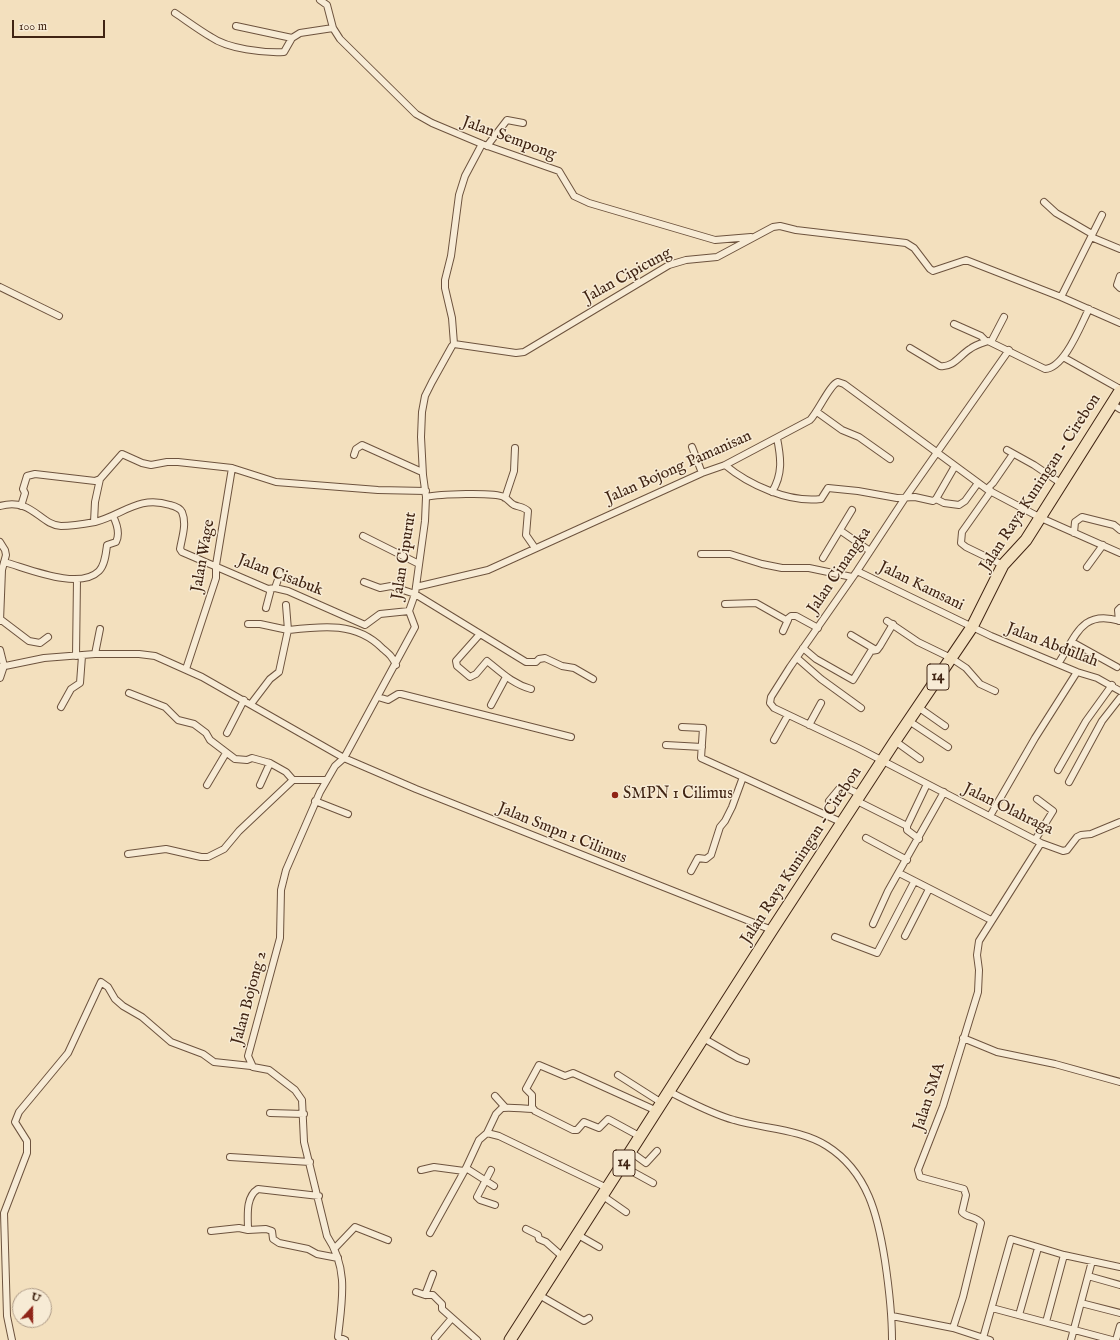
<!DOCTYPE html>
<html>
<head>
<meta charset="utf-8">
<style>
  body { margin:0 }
  #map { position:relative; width:1120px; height:1340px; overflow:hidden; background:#f3e0be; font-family:"IM FELL English",serif }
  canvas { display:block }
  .north { position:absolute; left:12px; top:1288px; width:40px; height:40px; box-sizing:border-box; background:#f7ebd5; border:1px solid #ae9b87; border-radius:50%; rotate:21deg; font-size:11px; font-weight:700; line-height:16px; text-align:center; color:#402413 }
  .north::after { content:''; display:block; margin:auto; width:14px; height:18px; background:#8f2418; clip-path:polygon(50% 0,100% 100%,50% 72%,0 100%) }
  .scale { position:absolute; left:12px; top:20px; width:93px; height:18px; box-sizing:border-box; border:2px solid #402413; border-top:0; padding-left:5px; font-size:12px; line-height:14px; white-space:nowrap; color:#402413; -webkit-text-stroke:3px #f7ebd5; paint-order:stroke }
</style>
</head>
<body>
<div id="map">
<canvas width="1120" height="1340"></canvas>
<div class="north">U</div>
<div class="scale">100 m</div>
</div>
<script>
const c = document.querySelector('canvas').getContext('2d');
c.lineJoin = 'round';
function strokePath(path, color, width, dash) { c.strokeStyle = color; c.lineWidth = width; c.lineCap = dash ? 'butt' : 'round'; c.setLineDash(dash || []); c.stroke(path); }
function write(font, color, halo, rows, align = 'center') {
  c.font = font + ' "IM FELL English",serif'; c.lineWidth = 3; c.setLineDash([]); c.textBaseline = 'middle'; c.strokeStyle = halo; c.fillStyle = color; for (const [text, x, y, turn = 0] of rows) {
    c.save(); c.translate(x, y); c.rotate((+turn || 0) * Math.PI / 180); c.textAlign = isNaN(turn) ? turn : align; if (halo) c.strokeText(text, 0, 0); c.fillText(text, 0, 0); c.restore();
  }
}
const street = new Path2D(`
  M 320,0 L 327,5 L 333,28 L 340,39 L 416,114 L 432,123 L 482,144 L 559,171 L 574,196 L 589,203 L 715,240 L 751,237
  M 175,13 C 187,21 199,30 211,37 C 228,49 264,53 284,52 L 292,38 L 300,33 L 333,28
  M 236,26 L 292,38
  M 487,146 L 507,120 L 523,123
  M 1044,202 L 1056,213 L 1092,234
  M 1091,237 L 1102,215
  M 1120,276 L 1117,285 L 1120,288
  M 0,287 L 59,316
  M 1061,297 L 1091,237 L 1120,249
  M 954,324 L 981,336 L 986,341
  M 991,342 L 1004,317
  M 454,344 L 452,318 L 445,288 L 445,280 L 451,256 L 459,195 L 465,176 L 482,144
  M 910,348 L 940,366 C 953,368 960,355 970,349 C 975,345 982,343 988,341 L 1045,369 C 1065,368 1081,324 1089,309
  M 1009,350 L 905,498 L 857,571 L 790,667 L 771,697 L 770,703 L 774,708 L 858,748 L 1041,843 L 1063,851 L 1067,850 L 1077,837 L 1081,835 L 1091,834 L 1120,822
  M 1063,357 L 1120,389
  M 1112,404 L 1120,409
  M 817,412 L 842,430 L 859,437 L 890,459
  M 692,447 L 702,473
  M 1007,450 L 1034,465 L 1062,484
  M 354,455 L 356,449 L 362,445 L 422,472
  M 725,465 C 749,485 789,503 821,499 L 828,488 L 858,491 L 897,498 L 915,497 L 933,501 L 936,499 L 944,503 L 959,505 L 965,501 L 978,483
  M 987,489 L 993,483 L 1013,454
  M 991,491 L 962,532 L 961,543 L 966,547 L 1003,565
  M 772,492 C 783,474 781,458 777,438
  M 426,497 C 439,494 494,492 504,497 C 508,499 510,503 514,505 C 519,507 524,507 528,511 L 526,535 L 535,548
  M 505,498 L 514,471 L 515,448
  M 936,499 L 955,466
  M 0,506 C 32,497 40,525 61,526 C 72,526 84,524 95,522 C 123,515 138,495 170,505 C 174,506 180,508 182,512 C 187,524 182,537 180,549 L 182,552 L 268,589 L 275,588 L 288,591 L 365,625 L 380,614 L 409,611
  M 21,506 L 25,493 L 23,489 L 27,476 L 35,474 L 95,481 L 100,479 L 122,454 L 142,463 L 151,465 L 167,462 L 178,462 L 232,468 L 276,482 L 378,490 L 426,491
  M 94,522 L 95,502 L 100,479
  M 841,531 L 870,551
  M 1074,533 L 1075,522 L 1082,517 L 1114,525 L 1120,530
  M 363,536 L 419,564
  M 0,542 L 5,550 L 6,555 L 2,570 L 0,621
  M 701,554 L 730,554 L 762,564 L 782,568 L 809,568 L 852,577
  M 823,558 L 852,510
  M 4,562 C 27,568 79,591 99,571 C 105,565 106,553 107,545 L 116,542 C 120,534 117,524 113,516
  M 1087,567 L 1103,545
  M 857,571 L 991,636 L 1077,672 L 1097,678 L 1120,691
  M 364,582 L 380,588 L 391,586 L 415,594 L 526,662 L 536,662 L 539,659 L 545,658 L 562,666 L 574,668 L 593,679
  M 416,587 L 488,570 L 702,473 L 725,465 L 810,420 C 818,412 830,384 838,382 L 844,384 L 988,490 L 1041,518 L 1120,553
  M 275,588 L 281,571
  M 725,604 L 756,603 L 786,620 L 791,616 L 796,616 L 818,628
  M 266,608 L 271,589
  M 0,619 L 29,641 L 40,643 L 48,637
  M 887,621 L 918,642 L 951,658 L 966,668 L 980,684 L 995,691
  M 1119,621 L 1118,610 L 1120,608
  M 248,624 L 260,624 L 288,630 L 286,605
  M 783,631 L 788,620
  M 480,634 L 456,661 L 457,666 L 470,677 L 476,674 L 487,661 C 502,673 513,684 531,689
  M 851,635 L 876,650
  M 1072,642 L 1117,667
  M 803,648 L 816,659 L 853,680 L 871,651 L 877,650 L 880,646 L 893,624
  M 0,650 L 4,666 L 0,678
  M 95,654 L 100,629
  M 76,656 L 77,579
  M 797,658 L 821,679 L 861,708
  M 1058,664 C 1076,637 1081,609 1120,621
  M 0,667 L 44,658 L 95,654 L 139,654 L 155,656 L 202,677 L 344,758 L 416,789 L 772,930
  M 186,669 L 216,578 L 216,565 L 232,468
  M 129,693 L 165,707 L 178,720 L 194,724 L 206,733 L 210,740 L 235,759 L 247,760 L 252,758 L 270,763
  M 378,697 L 388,700 L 398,694 L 401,694 L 571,737
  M 251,704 L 270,679 L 279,672 L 288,630 C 323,626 356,622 382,648 C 389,654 392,656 396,665
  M 491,705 L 506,677
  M 61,707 L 71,689 L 80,683 L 82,656
  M 918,707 L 945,726
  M 909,721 L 948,747
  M 809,725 L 821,703
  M 682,727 L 703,728 L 701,758 L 743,777 L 732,807 L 725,821 L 720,827 L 711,855 L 706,859 L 698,858 L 691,871
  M 227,733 L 244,700
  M 774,740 L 788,715
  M 895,741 L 920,759
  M 666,745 L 702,747
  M 1058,770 L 1086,721 L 1112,685
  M 743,777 L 843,823
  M 1069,782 L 1102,721 L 1120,698
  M 207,785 L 226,753
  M 260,785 L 270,763 L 286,772 L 293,780 L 326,780
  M 315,801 L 348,814
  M 829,801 L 839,789 L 849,789 L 861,795
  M 857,801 L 907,826
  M 990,816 L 1035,738 L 1077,672
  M 866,838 L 907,860
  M 919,839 L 907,830 L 907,826 L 927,784
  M 1035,840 L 1053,811 L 1037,799
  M 128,854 L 166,849 L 201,857 L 208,857 L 224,849 L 239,831 L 293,780
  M 899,873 L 991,920
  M 873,924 L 888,891 L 944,792
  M 905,936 L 929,889
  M 835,937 L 877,953 L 914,882
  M 703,1038 L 738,1058 L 746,1061
  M 963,1038 L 997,1052 L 1055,1064 L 1120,1082
  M 618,1075 L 662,1103
  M 670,1092 C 690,1102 712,1114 734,1120 C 764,1129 800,1129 827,1146 C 868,1172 878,1216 885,1261 C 889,1288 892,1313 892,1340
  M 503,1108 C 514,1107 522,1109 533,1109
  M 270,1113 L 304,1114
  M 487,1133 L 496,1114 L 504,1106 L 495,1096
  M 641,1137 L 608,1119 L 599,1128 L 584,1122 L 577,1130 L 573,1130 L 535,1111 L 532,1107 L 532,1095 L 526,1089 L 539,1065 L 565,1076 L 573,1073 L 657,1111
  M 631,1152 L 646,1163 L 657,1151
  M 230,1157 L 310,1162
  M 622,1166 L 653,1183
  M 466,1168 L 494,1186
  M 421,1170 L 434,1167 L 464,1171
  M 491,1170 L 477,1197 L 480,1200 L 495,1205
  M 603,1196 L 626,1212
  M 526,1229 L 538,1235 L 539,1239 L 546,1242 L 564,1258
  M 248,1230 L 266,1229 L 272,1231 L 273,1239 L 279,1243 L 308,1249 L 317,1254 L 338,1258
  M 211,1231 L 239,1228 L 248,1230 C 248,1217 245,1197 258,1189 L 319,1196
  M 430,1233 L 466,1168 L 479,1140 L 487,1133 L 499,1136 L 607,1188
  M 578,1235 L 599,1247
  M 335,1248 L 355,1227 L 388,1240
  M 1088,1276 L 1120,1285
  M 416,1292 L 425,1295 L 433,1295 L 442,1304 L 442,1309 L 477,1340
  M 425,1295 L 433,1274
  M 539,1295 L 584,1321 L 589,1318
  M 1081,1303 L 1120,1313
  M 992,1308 L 1112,1340
  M 1019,1315 L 1038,1248
  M 892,1316 L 953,1328 L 990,1340
  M 1046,1322 L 1064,1255
  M 953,1328 L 963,1297 L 981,1223 C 976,1216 967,1218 962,1212 L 966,1195 L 964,1189 L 920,1177 L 918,1170 L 943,1106 L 978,992 L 979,970 L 977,955 L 979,941 L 1041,843
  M 435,1338 L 452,1318
  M 983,1338 L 1011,1239 L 1064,1255 L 1120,1267
  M 12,1340 L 7,1316 L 4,1213 L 27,1153 L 27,1141 L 15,1122 L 19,1112 L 68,1053 L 101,982 L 108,987 L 115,999 L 123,1006 L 142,1017 L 171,1042 L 203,1054 L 214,1062 L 251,1066
  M 345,1340 L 338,1337 C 342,1300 349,1269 327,1236 L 304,1142 L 302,1100 L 295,1090 L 269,1070 L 253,1067 L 248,1056 L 280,938 L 281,890 L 286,870 L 320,792 L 335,766 L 344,758 L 415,627 L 409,611 L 415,594 L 425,521 L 426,497 L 423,475 L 421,437 L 422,412 L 425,396 L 432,382 L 452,346 L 454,344 L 516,353 L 524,352 L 669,265 L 686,260 L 717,257 L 773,227 L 780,226 L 796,230 L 906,243 L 914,248 L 930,269 L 933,271 L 966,260 L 1061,297 L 1120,323
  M 1071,1340 L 1092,1261
  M 1116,1340 L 1120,1326`);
const highway = new Path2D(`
  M 510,1340 L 772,930 L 895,741 L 972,627 L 1003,565 L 1026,540 L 1120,391`);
strokePath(street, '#6d533e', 8);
strokePath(highway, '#402413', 13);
strokePath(street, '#f7ebd5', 6);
strokePath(highway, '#f3e0be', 11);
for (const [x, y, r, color] of [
  [615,795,4,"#8f2418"]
]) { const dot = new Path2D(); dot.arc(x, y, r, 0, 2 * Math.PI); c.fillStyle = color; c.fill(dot); strokePath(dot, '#f7ebd5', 1.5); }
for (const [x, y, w] of [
  [938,677,22],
  [624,1163,22]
]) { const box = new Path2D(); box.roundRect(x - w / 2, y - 13, w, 26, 3); c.fillStyle = '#f7ebd5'; c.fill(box); strokePath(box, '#402413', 1); }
write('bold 15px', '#402413', null, [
  ["14",938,677],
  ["14",624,1163]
]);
write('16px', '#402413', '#f7ebd5', [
  ["Jalan Sempong",509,139,20],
  ["Jalan Cipicung",628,276,-29],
  ["Jalan Bojong Pamanisan",679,468,-24],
  ["Jalan Raya Kuningan - Cirebon",1041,483,-57],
  ["Jalan Wage",204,556,-80],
  ["Jalan Cipurut",405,556,-81],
  ["Jalan Cinangka",840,571,-56],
  ["Jalan Cisabuk",280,576,21],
  ["Jalan Kamsani",921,587,26],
  ["Jalan Abdullah",1052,646,21],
  ["Jalan Olahraga",1008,810,26],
  ["Jalan Smpn 1 Cilimus",562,834,22],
  ["Jalan Raya Kuningan - Cirebon",802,856,-57],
  ["Jalan Bojong 2",250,998,-75],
  ["Jalan SMA",930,1097,-72]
]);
write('16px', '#402413', '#f7ebd5', [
  ["SMPN 1 Cilimus",623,795]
], 'left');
</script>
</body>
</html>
